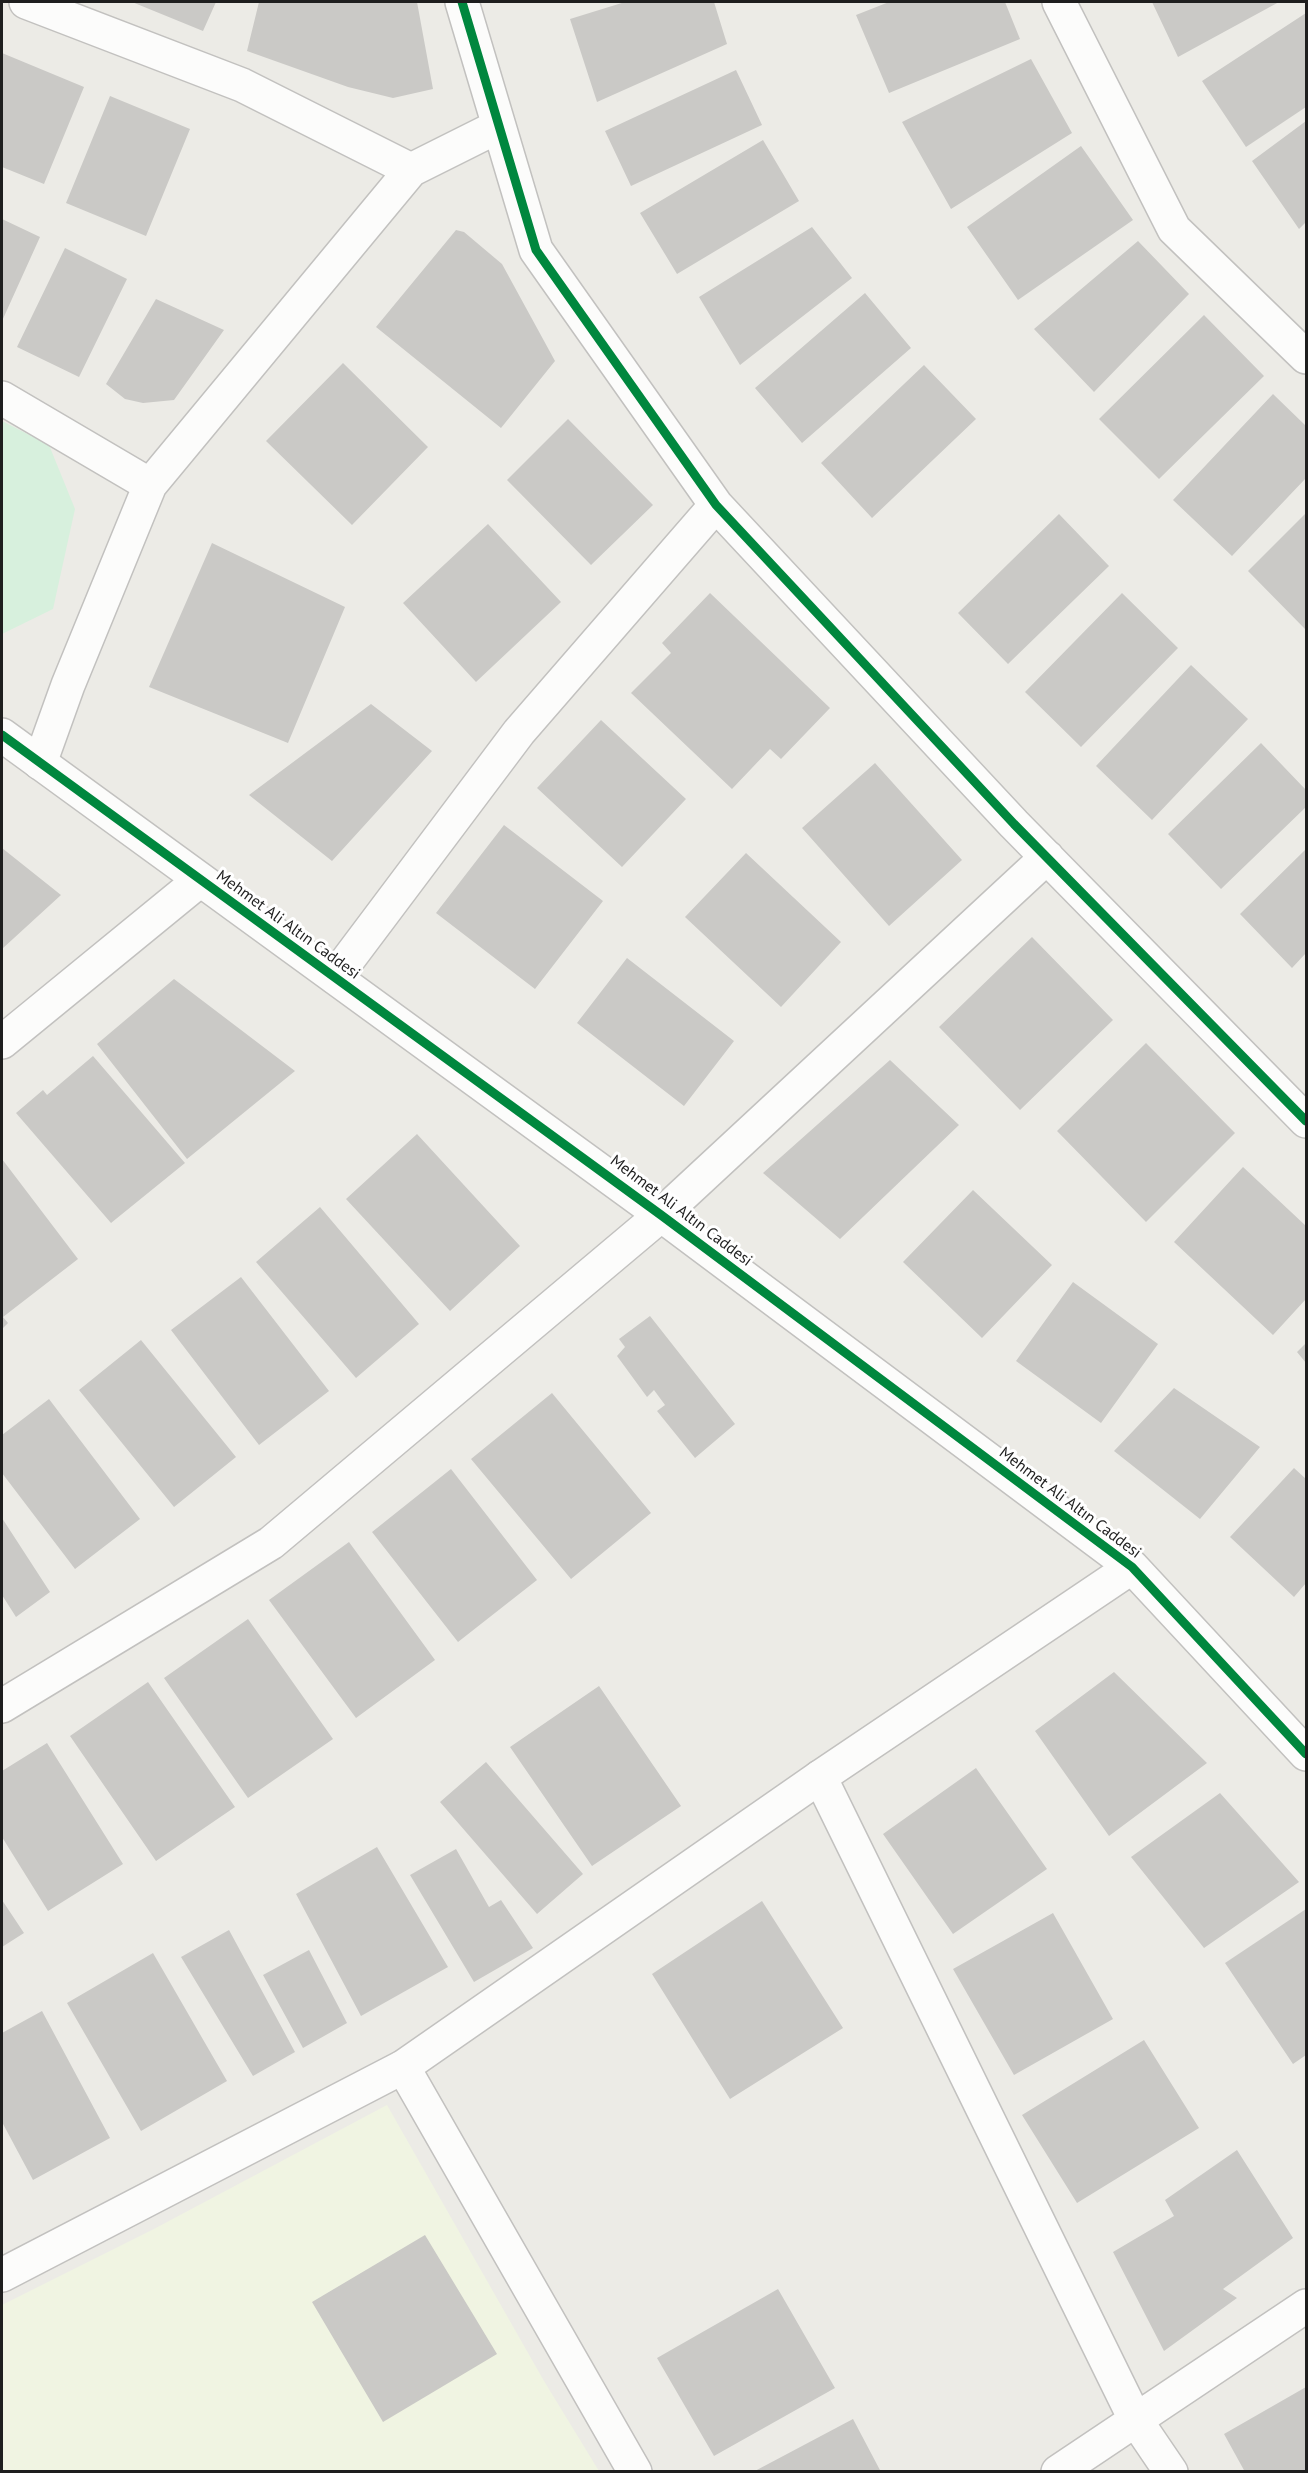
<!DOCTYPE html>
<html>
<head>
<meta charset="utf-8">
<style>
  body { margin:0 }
  #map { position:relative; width:1308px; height:2473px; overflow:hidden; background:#ecebe6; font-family:"PT Sans",sans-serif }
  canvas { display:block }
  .frame { position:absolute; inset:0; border:3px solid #1e1e1e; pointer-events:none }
</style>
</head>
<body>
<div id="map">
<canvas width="1308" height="2473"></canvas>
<div class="frame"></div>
</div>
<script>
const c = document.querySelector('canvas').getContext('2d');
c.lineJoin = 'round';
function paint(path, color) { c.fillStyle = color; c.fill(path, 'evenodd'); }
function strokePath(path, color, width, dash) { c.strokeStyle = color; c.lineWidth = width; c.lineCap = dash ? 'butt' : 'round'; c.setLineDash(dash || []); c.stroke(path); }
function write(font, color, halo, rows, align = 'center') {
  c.font = font + ' "PT Sans",sans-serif'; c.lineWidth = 6; c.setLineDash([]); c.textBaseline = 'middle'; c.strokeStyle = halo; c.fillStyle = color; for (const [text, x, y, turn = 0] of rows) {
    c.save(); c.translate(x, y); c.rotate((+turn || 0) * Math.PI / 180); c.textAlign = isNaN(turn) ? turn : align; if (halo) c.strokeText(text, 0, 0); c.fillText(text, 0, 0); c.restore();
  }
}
paint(new Path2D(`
  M 387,2105 L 544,2381 L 599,2471 L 2,2472 L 2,2305 L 152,2230 Z`), '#f0f4e2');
paint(new Path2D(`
  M 2,421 L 49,445 L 75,509 L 53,609 L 2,634 Z`), '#d7f0dd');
paint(new Path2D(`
  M 132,2 L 216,2 L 203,31 Z
  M 259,2 L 417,2 L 433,89 L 393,98 L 348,87 L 247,51 Z
  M 625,2 L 714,2 L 727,44 L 597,102 L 570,19 Z
  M 889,2 L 1005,2 L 1020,39 L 889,93 L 856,15 Z
  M 1152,2 L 1279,2 L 1178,57 Z
  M 1306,13 L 1306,107 L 1246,147 L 1202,81 Z
  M 2,53 L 84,87 L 44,184 L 2,167 Z
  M 1031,59 L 1072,133 L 951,209 L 902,122 Z
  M 736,70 L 762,125 L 631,186 L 605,131 Z
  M 110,96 L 190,129 L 146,236 L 66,203 Z
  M 1306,121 L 1306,222 L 1299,229 L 1252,161 Z
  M 763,140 L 799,201 L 677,274 L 640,213 Z
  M 1081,146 L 1133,220 L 1018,300 L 967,227 Z
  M 2,219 L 40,237 L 2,321 Z
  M 812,227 L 852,278 L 740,365 L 699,297 Z
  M 456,230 L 464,232 L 502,264 L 555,361 L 501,428 L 376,327 Z
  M 1138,241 L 1189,294 L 1094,392 L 1034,329 Z
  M 65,248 L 127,279 L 79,377 L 17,347 Z
  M 865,293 L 911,348 L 802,443 L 755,388 Z
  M 156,299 L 224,330 L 174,400 L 143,403 L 125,399 L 106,384 Z
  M 1204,315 L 1264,376 L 1159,479 L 1099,419 Z
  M 343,363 L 428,447 L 352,525 L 266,441 Z
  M 924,365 L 976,419 L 872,518 L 821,463 Z
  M 1273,394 L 1306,426 L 1306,478 L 1232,556 L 1173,500 Z
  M 568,419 L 653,505 L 591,565 L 507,480 Z
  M 1306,513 L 1306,627 L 1305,629 L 1248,571 Z
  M 1059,514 L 1109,566 L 1008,664 L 958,613 Z
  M 488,524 L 561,602 L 476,682 L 403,603 Z
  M 212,543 L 345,607 L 288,743 L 149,687 Z
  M 710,593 L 830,708 L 781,759 L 770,749 L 732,789 L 631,693 L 671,653 L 662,643 Z
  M 1122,593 L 1178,648 L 1081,747 L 1025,692 Z
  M 1191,665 L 1248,719 L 1152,820 L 1096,766 Z
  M 371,704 L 432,751 L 332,861 L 249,795 Z
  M 601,720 L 686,799 L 622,867 L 537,788 Z
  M 1261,743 L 1306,790 L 1306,807 L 1221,889 L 1168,834 Z
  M 875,763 L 962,860 L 889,926 L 802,828 Z
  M 504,825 L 603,901 L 535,989 L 436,913 Z
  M 2,848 L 61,895 L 2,949 Z
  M 1306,849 L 1306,953 L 1292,968 L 1240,914 Z
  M 746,853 L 841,942 L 781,1007 L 685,917 Z
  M 1032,937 L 1113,1020 L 1020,1110 L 939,1027 Z
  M 627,958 L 734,1041 L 684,1106 L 577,1023 Z
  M 174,979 L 295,1071 L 187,1159 L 97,1044 Z
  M 1146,1043 L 1235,1133 L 1146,1222 L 1057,1131 Z
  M 93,1056 L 185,1163 L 111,1223 L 16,1113 L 43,1090 L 47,1095 Z
  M 890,1060 L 959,1125 L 840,1239 L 763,1173 Z
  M 417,1134 L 520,1246 L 450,1311 L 346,1199 Z
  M 2,1159 L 78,1259 L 3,1317 L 8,1323 L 2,1329 Z
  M 1243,1167 L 1306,1226 L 1306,1299 L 1273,1335 L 1174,1242 Z
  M 973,1190 L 1052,1265 L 982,1338 L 903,1262 Z
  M 320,1207 L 419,1324 L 356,1378 L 256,1262 Z
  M 241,1277 L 329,1391 L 259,1445 L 171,1330 Z
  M 1073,1282 L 1158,1344 L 1101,1423 L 1016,1361 Z
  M 650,1316 L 735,1424 L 695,1458 L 657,1411 L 665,1405 L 654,1390 L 647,1397 L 617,1356 L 625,1347 L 619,1339 Z
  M 141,1340 L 236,1457 L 174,1507 L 79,1390 Z
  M 1306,1343 L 1306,1363 L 1297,1352 Z
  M 1174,1388 L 1260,1447 L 1200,1519 L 1114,1451 Z
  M 552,1393 L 651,1513 L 571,1579 L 471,1459 Z
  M 49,1399 L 140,1519 L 75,1569 L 2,1473 L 2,1435 Z
  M 1294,1468 L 1306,1479 L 1306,1583 L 1294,1597 L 1230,1537 Z
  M 451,1469 L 537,1580 L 458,1642 L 372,1532 Z
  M 2,1518 L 50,1592 L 16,1617 L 2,1595 Z
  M 349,1542 L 435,1660 L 356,1718 L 269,1600 Z
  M 248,1619 L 333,1739 L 248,1798 L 164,1678 Z
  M 1114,1672 L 1207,1763 L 1109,1836 L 1035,1731 Z
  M 148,1682 L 235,1807 L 156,1861 L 70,1736 Z
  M 599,1686 L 681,1806 L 592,1866 L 510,1747 Z
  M 47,1743 L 123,1864 L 48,1911 L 2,1837 L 2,1771 Z
  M 486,1762 L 583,1874 L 537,1914 L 440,1802 Z
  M 976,1768 L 1047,1869 L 953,1934 L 883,1834 Z
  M 1220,1793 L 1299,1882 L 1204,1948 L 1131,1857 Z
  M 377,1847 L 448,1967 L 361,2016 L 296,1894 Z
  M 456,1849 L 489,1907 L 501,1900 L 533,1948 L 474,1982 L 410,1875 Z
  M 2,1900 L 24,1933 L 2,1947 Z
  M 762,1901 L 843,2028 L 730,2099 L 652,1974 Z
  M 1306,1909 L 1306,2055 L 1293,2064 L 1225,1963 Z
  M 1053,1913 L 1113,2019 L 1014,2075 L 953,1969 Z
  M 229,1930 L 295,2052 L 253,2076 L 181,1957 Z
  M 309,1950 L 347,2023 L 303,2048 L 263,1975 Z
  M 153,1953 L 227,2081 L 141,2131 L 67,2003 Z
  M 42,2011 L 110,2138 L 33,2180 L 2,2122 L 2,2033 Z
  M 1144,2040 L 1199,2128 L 1077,2203 L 1022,2115 Z
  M 1237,2150 L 1293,2238 L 1223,2289 L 1237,2298 L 1164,2351 L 1113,2252 L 1174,2216 L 1165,2200 Z
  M 425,2235 L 497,2354 L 383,2422 L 312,2302 Z
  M 778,2289 L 835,2388 L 714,2456 L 657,2358 Z
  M 1306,2387 L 1306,2472 L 1245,2472 L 1224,2434 Z
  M 853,2419 L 881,2472 L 753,2472 Z`), '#cac9c6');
const minor = new Path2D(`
  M 26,2 L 242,85 L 411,170
  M 462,2 L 536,250 L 716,505 L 1014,824 L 1306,1121
  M 1059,2 L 1174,229 L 1306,357
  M 2,398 L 150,485
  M 40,763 L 68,685 L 150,485 L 411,170 L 499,126
  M 335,977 L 519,732 L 716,505
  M 2,1042 L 200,880
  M 2,1706 L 271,1543 L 661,1215 L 1047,857
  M 820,1777 L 1135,2419 L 1171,2472
  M 403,2067 L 635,2472
  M 1058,2472 L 1306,2306`);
const tertiary = new Path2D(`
  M 2,735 L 661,1215 L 1132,1567 L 1306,1754
  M 2,2275 L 403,2067 L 820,1777 L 1132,1567`);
strokePath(minor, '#c2c1bf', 36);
strokePath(tertiary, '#c2c1bf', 36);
strokePath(minor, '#fcfcfb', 33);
strokePath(tertiary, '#fcfcfb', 33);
strokePath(new Path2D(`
  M 462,2 L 536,250 L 716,505 L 1014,824 L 1306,1121
  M 2,735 L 661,1215 L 1132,1567 L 1306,1754`), '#00873e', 9);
write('16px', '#1e1e1e', '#fff', [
  ["Mehmet Ali Altın Caddesi",288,925,36],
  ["Mehmet Ali Altın Caddesi",681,1211,37],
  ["Mehmet Ali Altın Caddesi",1070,1503,37]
]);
</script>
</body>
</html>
